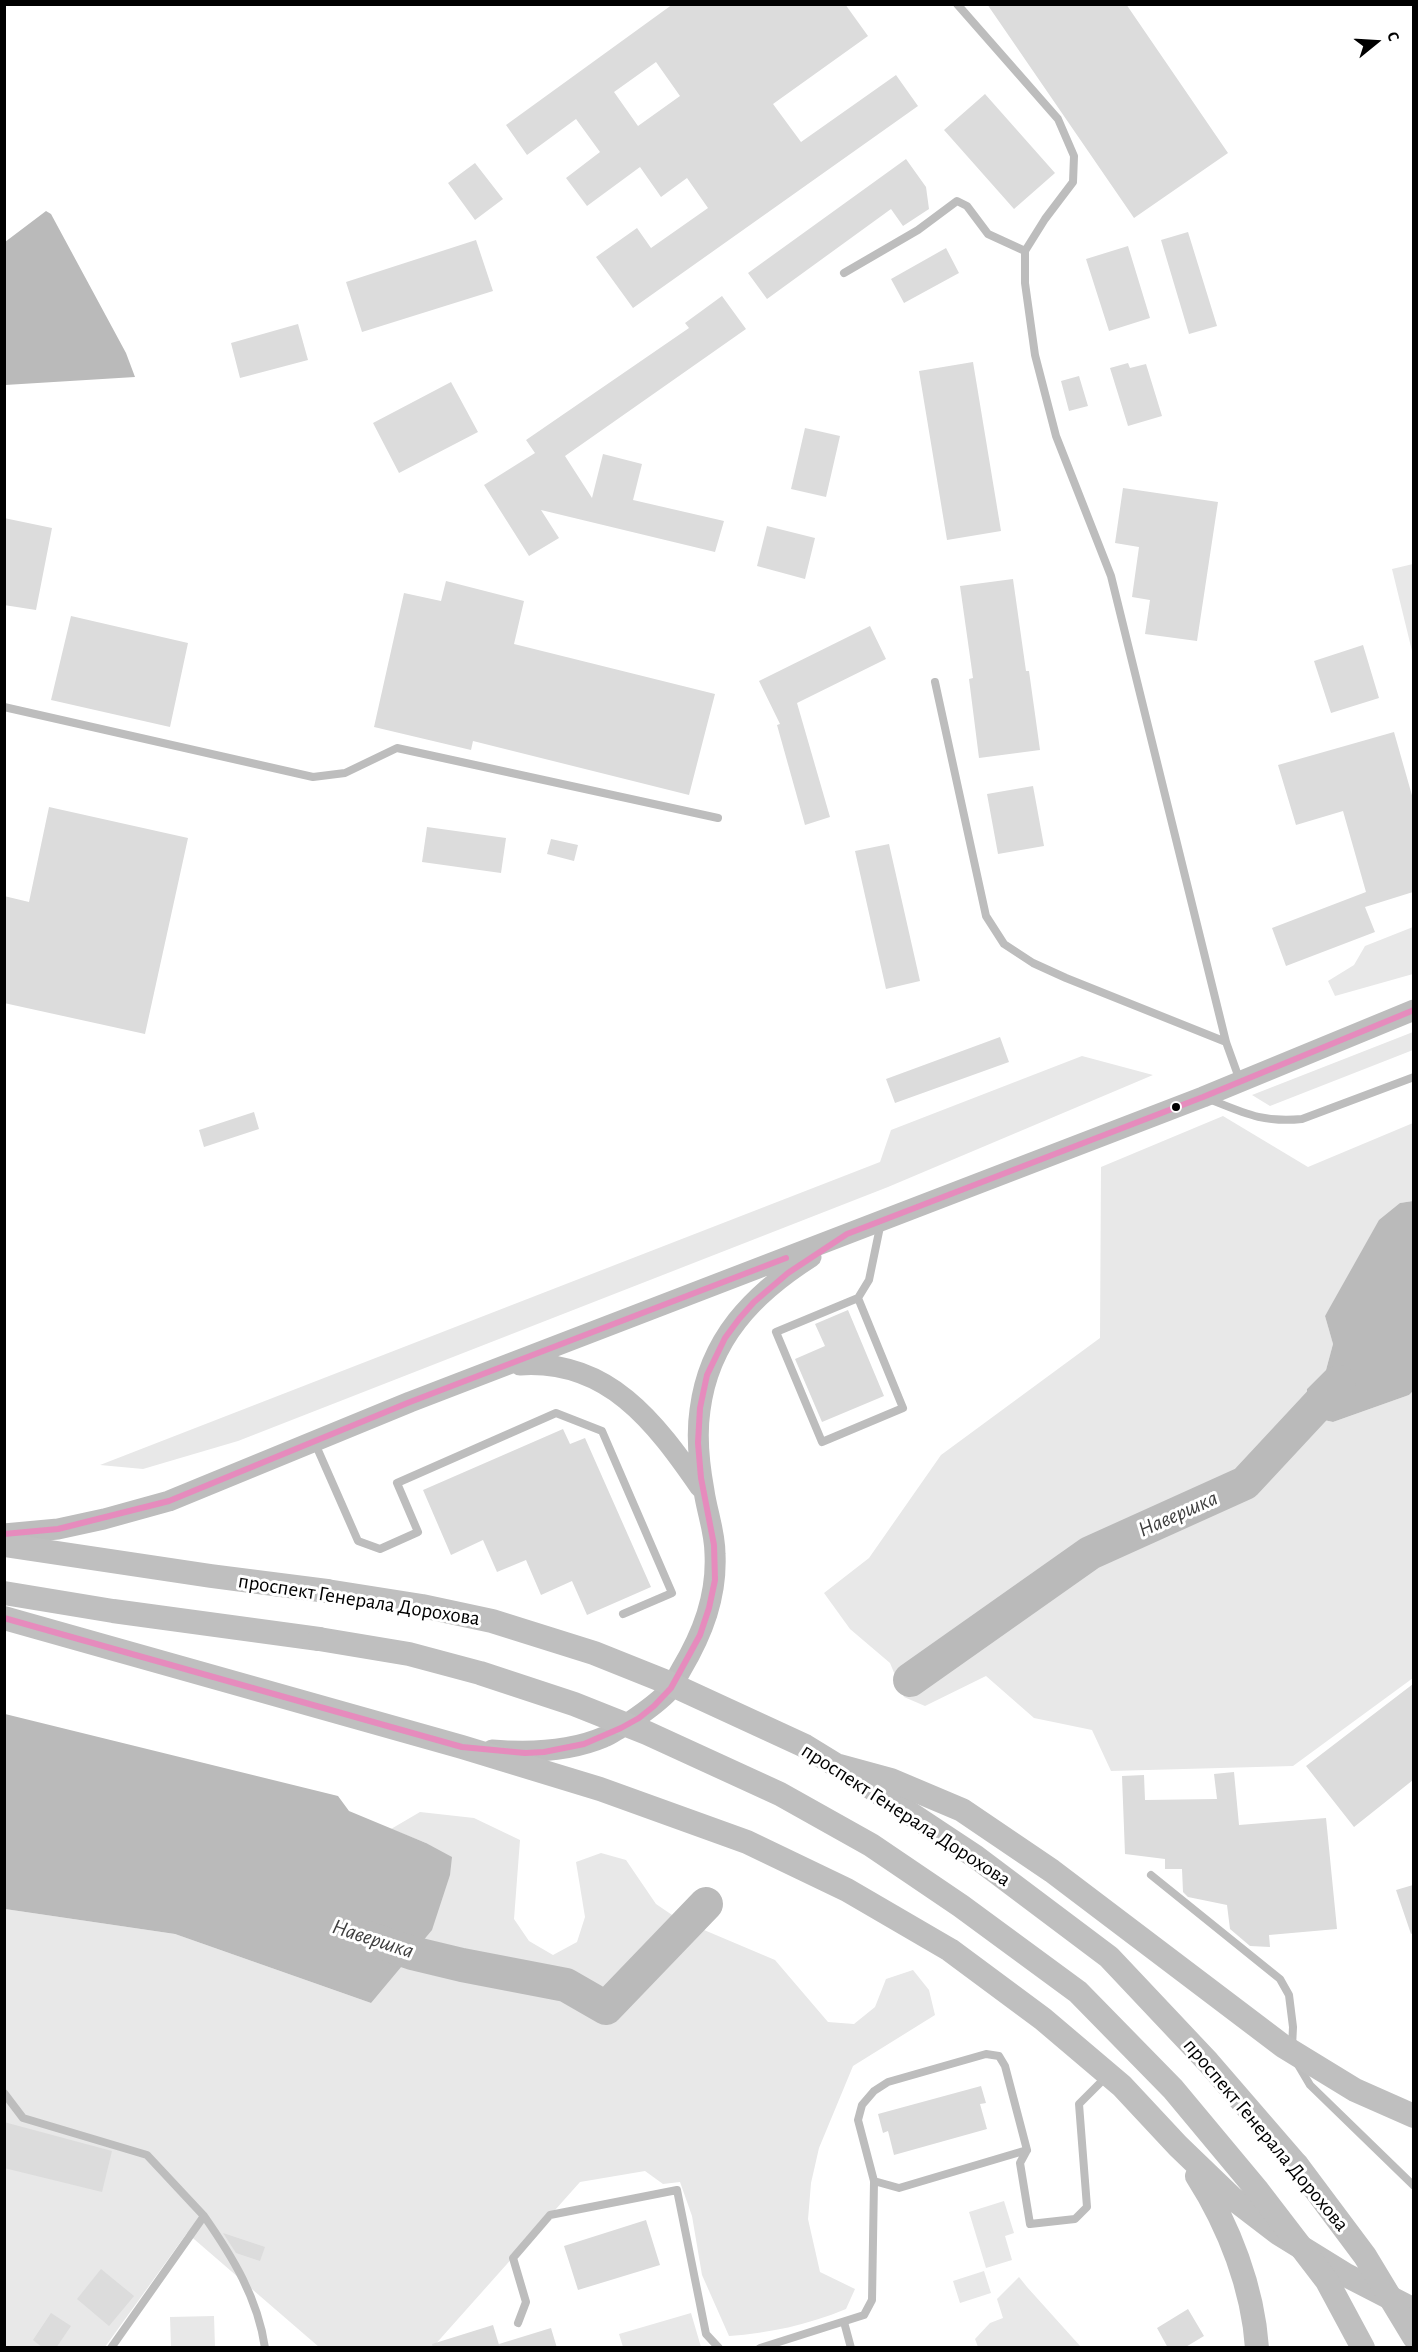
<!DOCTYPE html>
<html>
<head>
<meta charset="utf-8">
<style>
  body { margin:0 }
  #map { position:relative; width:1418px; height:2352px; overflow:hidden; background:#fff; font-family:"Alegreya Sans",sans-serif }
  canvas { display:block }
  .frame { position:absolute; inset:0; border:6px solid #000; pointer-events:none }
  .north { position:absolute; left:1346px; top:12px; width:60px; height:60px; -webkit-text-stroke:4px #fff; paint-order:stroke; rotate:72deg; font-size:16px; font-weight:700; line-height:24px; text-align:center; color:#000 }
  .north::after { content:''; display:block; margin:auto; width:21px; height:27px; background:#000; clip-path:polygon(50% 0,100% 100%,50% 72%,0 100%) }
</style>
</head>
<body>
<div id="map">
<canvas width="1418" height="2352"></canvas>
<div class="frame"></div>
<div class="north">С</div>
</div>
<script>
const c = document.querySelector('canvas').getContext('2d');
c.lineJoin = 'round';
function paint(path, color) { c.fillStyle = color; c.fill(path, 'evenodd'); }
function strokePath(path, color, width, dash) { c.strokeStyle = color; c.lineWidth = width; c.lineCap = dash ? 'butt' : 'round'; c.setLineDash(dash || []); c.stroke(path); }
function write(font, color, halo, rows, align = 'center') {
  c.font = font + ' "Alegreya Sans",sans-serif'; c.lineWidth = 6; c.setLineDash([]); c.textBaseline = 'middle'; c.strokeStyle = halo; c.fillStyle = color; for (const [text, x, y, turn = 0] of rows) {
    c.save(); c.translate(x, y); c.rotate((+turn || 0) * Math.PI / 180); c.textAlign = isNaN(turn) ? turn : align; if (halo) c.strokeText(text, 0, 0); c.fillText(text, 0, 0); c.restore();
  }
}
paint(new Path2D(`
  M 1413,564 L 1414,564 L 1413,655 L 1392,569 Z
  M 1413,927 L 1413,974 L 1335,996 L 1328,981 L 1354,965 L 1365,946 Z
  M 1413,1032 L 1413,1050 L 1270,1106 L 1252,1095 Z
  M 1082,1056 L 1153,1075 L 888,1187 L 238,1441 L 143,1469 L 100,1465 L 880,1162 L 891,1130 Z
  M 1223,1116 L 1308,1167 L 1413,1123 L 1413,1201 L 1400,1203 L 1325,1316 L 1333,1344 L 1326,1370 L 1307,1389 L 1306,1416 L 1333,1422 L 1409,1395 L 1413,1391 L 1413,1678 L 1293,1766 L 1111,1771 L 1092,1730 L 1034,1718 L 986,1676 L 925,1706 L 904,1697 L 890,1663 L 850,1629 L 824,1593 L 869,1558 L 941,1455 L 1100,1338 L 1101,1167 Z
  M 420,1812 L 474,1818 L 520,1840 L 514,1919 L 529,1941 L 553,1955 L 577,1942 L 585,1917 L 576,1862 L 601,1853 L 626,1860 L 656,1904 L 678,1919 L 775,1960 L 828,2022 L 854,2024 L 875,2007 L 886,1979 L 913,1970 L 929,1990 L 935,2015 L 853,2066 L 819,2148 L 811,2183 L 808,2219 L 820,2272 L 855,2289 L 846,2309 C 807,2325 770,2333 729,2336 L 702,2275 L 692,2216 L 680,2182 L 663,2184 L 645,2171 L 580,2182 L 433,2347 L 319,2347 L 187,2233 L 105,2347 L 5,2348 L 5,1909 L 175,1934 L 371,2003 L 426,1843 L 391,1829 Z
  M 1004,2201 L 1014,2233 L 1005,2236 L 1012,2260 L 986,2268 L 969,2212 Z
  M 984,2271 L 991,2293 L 960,2303 L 953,2281 Z
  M 1019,2277 L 1027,2287 L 1081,2347 L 978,2347 L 975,2339 L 990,2323 L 1003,2318 L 997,2299 Z
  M 691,2313 L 701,2347 L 623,2347 L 619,2334 Z
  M 214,2316 L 215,2347 L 171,2347 L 170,2317 Z`), '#e8e8e8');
paint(new Path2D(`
  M 46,211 L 51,214 L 126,353 L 135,377 L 5,385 L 5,242 Z
  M 1413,1201 L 1413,1391 L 1409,1395 L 1333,1422 L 1306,1416 L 1307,1389 L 1326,1370 L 1333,1344 L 1325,1316 L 1379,1220 L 1400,1203 Z
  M 5,1714 L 338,1796 L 349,1811 L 426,1843 L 452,1857 L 450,1875 L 432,1930 L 371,2003 L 175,1934 L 5,1909 Z`), '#bababa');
strokePath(new Path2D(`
  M 910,1680 L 1090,1553 L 1245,1483 L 1339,1382
  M 368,1938 L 412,1953 L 462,1965 L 566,1985 L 606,2008 L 706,1904`), '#bababa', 34);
paint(new Path2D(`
  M 673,4 L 845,4 L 868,36 L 773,104 L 801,142 L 896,75 L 918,106 L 633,308 L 596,257 L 637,228 L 651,248 L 708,208 L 687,178 L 661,197 L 640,167 L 587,206 L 566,178 L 600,152 L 576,119 L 527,155 L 506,125 ZM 656,62 L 680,96 L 638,126 L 614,92 Z
  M 987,4 L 1126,4 L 1228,153 L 1134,218 Z
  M 985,94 L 1055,173 L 1014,209 L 944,130 Z
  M 906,159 L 926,187 L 929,209 L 903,226 L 891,209 L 767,299 L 748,273 Z
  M 475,163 L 503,199 L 475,220 L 448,183 Z
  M 1188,232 L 1217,326 L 1189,334 L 1161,240 Z
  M 476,240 L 493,291 L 362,332 L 346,282 Z
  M 1128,246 L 1150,318 L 1109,331 L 1086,259 Z
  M 946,248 L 959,273 L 904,303 L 891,279 Z
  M 722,296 L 746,329 L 565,456 L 592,498 L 603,454 L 642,464 L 633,500 L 724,521 L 715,552 L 541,510 L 559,538 L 529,556 L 484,485 L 535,453 L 526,440 L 689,328 L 685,323 Z
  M 298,324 L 308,360 L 240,378 L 231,343 Z
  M 973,362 L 1001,531 L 947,540 L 919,371 Z
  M 1128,363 L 1130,368 L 1146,364 L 1162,416 L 1128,426 L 1110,368 Z
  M 1079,376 L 1088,406 L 1069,411 L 1061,381 Z
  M 451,382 L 478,432 L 399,473 L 373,423 Z
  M 805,428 L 840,436 L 826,497 L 791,489 Z
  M 1123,488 L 1218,502 L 1197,641 L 1145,634 L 1150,600 L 1132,597 L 1139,547 L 1115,543 Z
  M 4,518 L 52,528 L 36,610 L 4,605 Z
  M 767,526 L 815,538 L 805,579 L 757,566 Z
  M 1013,579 L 1026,671 L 1029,671 L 1040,750 L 979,758 L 969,679 L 973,678 L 960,586 Z
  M 446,581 L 524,601 L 514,644 L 715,694 L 689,795 L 473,741 L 471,750 L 374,727 L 404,593 L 441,601 Z
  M 71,616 L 188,643 L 170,727 L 51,700 Z
  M 870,626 L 886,659 L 797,703 L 830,817 L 805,825 L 777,725 L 780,724 L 759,681 Z
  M 1363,645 L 1379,698 L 1331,713 L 1314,661 Z
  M 1394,732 L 1413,799 L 1413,892 L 1365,907 L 1375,932 L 1286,966 L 1272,928 L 1366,892 L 1343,811 L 1296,825 L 1278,765 Z
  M 1033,786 L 1044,846 L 998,854 L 987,794 Z
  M 49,807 L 188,838 L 145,1034 L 4,1003 L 4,896 L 29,902 Z
  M 427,827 L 506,838 L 501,873 L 422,862 Z
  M 551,839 L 578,845 L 574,861 L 547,854 Z
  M 889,844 L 920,981 L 886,989 L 855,851 Z
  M 1000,1037 L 1009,1062 L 895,1103 L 886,1079 Z
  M 254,1112 L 259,1129 L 204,1147 L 199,1130 Z
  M 848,1310 L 884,1396 L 822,1422 L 795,1359 L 825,1346 L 815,1324 Z
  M 563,1429 L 570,1444 L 585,1438 L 651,1587 L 587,1615 L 572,1581 L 541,1595 L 526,1560 L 497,1572 L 483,1540 L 451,1555 L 423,1490 Z
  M 1413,1684 L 1413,1780 L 1354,1827 L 1306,1766 Z
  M 1234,1772 L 1239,1825 L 1326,1818 L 1337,1929 L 1269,1935 L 1270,1947 L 1250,1946 L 1230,1929 L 1227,1905 L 1188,1897 L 1183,1892 L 1182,1869 L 1165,1869 L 1165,1859 L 1125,1854 L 1122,1776 L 1144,1775 L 1145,1800 L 1217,1799 L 1214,1774 Z
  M 1413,1885 L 1413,1933 L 1411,1934 L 1396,1890 Z
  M 981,2086 L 986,2103 L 980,2104 L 987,2129 L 894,2155 L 888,2131 L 883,2133 L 878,2114 Z
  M 4,2122 L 112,2151 L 102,2192 L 4,2168 Z
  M 646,2220 L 660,2265 L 578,2290 L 564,2246 Z
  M 223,2233 L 265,2247 L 260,2261 L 236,2253 Z
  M 101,2269 L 134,2296 L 109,2326 L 77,2299 Z
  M 1188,2309 L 1204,2336 L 1184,2348 L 1168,2348 L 1157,2328 Z
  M 51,2313 L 71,2326 L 56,2348 L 43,2348 L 33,2340 Z
  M 493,2325 L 500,2348 L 433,2348 L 432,2344 Z
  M 551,2328 L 557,2348 L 500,2348 L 499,2344 Z`), '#dcdcdc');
strokePath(new Path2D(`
  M 957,4 L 1058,119 L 1074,156 L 1073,182 L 1045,219 L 1025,251 L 1025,283 L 1035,355 L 1056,436 L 1111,576 L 1226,1042 L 1240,1081
  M 844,273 L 918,230 L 957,201 L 967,206 L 988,234 L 1025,251
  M 935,682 L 986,916 L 1004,944 L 1033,963 L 1066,978 L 1226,1042
  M 4,707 L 313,777 L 345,773 L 397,748 L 718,818
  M 1209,1099 C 1244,1113 1263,1123 1302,1119 L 1414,1077
  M 858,1298 L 903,1408 L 822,1442 L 776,1332 L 858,1298 L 869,1280 L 881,1222
  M 314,1441 L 358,1541 L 380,1549 L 418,1532 L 397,1483 L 556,1413 L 602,1431 L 672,1593 L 623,1614
  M 1151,1875 L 1280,1979 L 1289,1995 L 1293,2027 L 1292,2047
  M 1297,2063 L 1310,2085 L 1414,2186
  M 4,2093 L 23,2118 L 147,2155 L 204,2216 L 111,2348
  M 874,2181 L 899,2188 L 1027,2150
  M 204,2216 C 232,2256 258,2298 265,2348
  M 844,2322 L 851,2348
  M 518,2323 L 526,2302 L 513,2258 L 550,2215 L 677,2190 L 706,2334 L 719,2348
  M 760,2348 L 864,2315 L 872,2300 L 874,2181 L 858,2120 L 862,2105 L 874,2091 L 888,2082 L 986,2054 L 999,2056 L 1005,2066 L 1027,2150 L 1020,2163 L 1030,2224 L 1075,2219 L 1087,2207 L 1079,2104 L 1108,2075`), '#bdbdbd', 8);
strokePath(new Path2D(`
  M 520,1365 C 608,1359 655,1422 700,1487
  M 4,1534 L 58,1529 L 104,1519 L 169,1501 L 410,1402 L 1203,1097 L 1414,1010
  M 492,1750 C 529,1753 569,1752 604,1737 C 611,1735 617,1729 624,1726 C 639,1716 654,1706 667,1693 C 673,1686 677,1677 681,1670 C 703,1633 717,1596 715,1554 C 715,1532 707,1512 704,1491 C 699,1464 696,1437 700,1410 C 709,1339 753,1294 811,1257`), '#bdbdbd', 21);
strokePath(new Path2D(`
  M 4,1545 L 211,1576 L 327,1591
  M 4,1593 L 113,1611 L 319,1639
  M 4,1618 L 462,1747 L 600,1789 L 747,1842 L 847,1890 L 950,1950 L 1043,2019 L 1122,2086 L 1178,2146 L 1231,2197 L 1278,2233 L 1346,2275 L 1414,2310
  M 843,1769 L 976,1857 L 1109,1957 L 1208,2062 L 1297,2165
  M 1197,2176 C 1229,2226 1253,2288 1257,2348`), '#bfbfbf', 24);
strokePath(new Path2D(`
  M 327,1591 L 422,1606 L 492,1621 L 594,1653 L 664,1681 L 805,1746 L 836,1765 L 891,1780 L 962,1810 L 1052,1871 L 1283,2046 L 1355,2090 L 1414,2116
  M 319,1639 L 409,1654 L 480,1673 L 574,1704 L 647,1733 L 780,1794 L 871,1845 L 961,1906 L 1078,1992 L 1173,2089 L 1258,2191 L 1327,2281 L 1363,2348
  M 1297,2165 L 1365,2256 L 1414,2337`), '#bfbfbf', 24);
strokePath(new Path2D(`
  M 4,1534 L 58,1529 L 169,1501 L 410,1402 L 786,1258
  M 4,1618 L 462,1747 L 525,1753 L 544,1752 L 584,1744 L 621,1728 L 639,1718 L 654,1706 L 671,1688 L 700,1635 L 709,1608 L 715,1580 L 714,1545 L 701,1478 L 698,1443 L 700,1408 L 707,1375 L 725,1338 L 739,1319 L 754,1302 L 788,1273 L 847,1234 L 1203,1097 L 1414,1010`), '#e68bbd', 6);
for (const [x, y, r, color] of [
  [1176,1107,5,"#000"]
]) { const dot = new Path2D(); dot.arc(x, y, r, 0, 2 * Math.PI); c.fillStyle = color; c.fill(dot); strokePath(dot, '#fff', 2); }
write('21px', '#000', '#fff', [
  ["проспект Генерала Дорохова",359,1600,9],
  ["проспект Генерала Дорохова",906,1815,33],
  ["проспект Генерала Дорохова",1266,2135,50]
]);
write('italic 22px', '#3e3e3e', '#fff', [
  ["Навершка",1178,1514,-24],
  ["Навершка",373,1939,18]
]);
</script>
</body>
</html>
